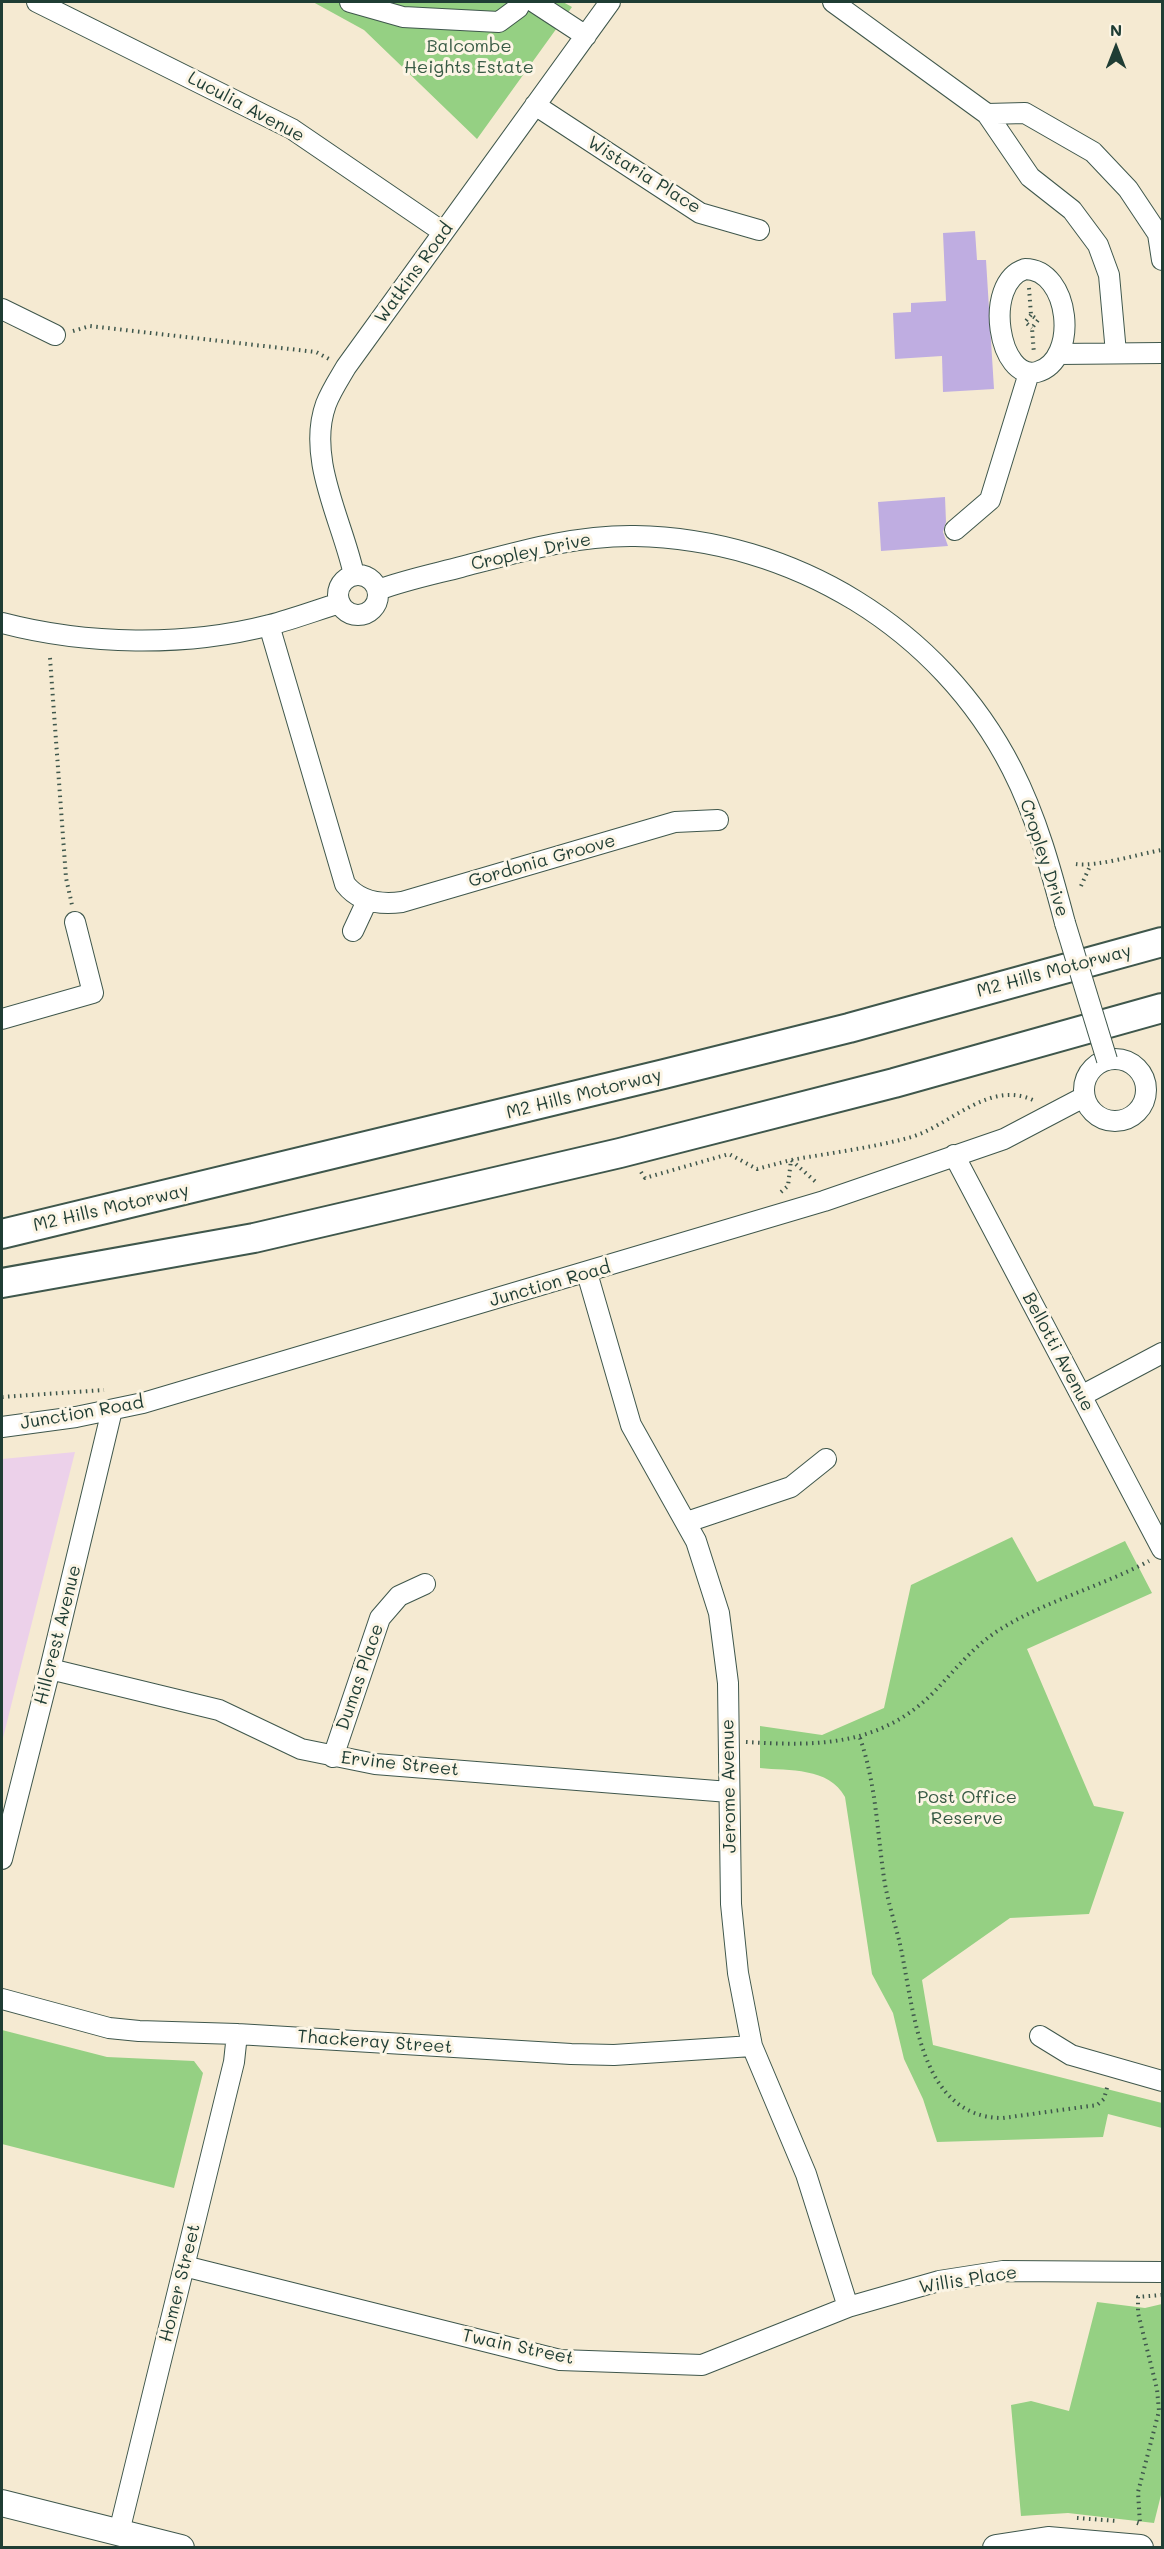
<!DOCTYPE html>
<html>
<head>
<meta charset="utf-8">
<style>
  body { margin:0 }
  #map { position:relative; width:1164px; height:2549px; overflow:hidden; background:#f5ead2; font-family:Mali,sans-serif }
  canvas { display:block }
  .frame { position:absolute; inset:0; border:3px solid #1f3d34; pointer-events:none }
  .north { position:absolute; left:1086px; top:18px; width:60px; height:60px; -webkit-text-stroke:4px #fcf5e5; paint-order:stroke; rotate:0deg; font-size:16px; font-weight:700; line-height:24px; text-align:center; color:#1f3d34 }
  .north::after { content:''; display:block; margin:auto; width:21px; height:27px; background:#1f3d34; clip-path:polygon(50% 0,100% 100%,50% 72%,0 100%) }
</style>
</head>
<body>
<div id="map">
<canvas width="1164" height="2549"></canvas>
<div class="frame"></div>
<div class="north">N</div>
</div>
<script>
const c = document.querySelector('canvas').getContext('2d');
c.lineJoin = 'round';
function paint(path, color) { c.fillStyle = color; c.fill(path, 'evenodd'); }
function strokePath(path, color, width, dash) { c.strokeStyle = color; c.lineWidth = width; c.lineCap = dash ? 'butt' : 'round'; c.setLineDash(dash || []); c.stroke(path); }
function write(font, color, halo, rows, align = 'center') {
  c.font = font + ' Mali,sans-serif'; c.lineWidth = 6; c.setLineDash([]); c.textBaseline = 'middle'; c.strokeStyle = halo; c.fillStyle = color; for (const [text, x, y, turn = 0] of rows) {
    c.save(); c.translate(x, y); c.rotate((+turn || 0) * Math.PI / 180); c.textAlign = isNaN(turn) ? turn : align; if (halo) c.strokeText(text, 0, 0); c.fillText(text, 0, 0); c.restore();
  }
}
paint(new Path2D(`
  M 75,1452 L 24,1654 L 2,1742 L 2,1459 Z`), '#ecd1ea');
paint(new Path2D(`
  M 313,2 L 563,2 L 572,7 L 477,139 L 364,30 Z
  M 1012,1537 L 1037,1582 L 1125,1541 L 1152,1593 L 1027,1649 L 1094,1806 L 1124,1812 L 1089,1914 L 1010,1918 L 922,1980 L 933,2045 L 1162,2103 L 1162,2128 L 1108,2114 L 1103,2137 L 937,2142 L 923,2099 L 904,2059 L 893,2013 L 872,1974 L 845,1797 C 829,1767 789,1771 760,1768 L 760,1726 L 822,1735 L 884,1708 L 911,1585 Z
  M 2,2030 L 107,2057 L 194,2061 L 203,2073 L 174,2188 L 2,2144 Z
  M 1097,2302 L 1145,2308 L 1162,2304 L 1162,2491 L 1154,2523 L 1068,2513 L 1021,2516 L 1011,2405 L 1031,2401 L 1069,2411 Z`), '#95d083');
paint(new Path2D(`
  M 975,231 L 977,260 L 986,260 L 994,389 L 943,392 L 942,356 L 895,359 L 893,313 L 911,312 L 911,303 L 946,301 L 943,233 Z
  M 945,497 L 946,522 L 943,532 L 948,546 L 881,551 L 878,502 Z`), '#bfade1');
const minor = new Path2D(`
  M 37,2 L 292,129 L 443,232
  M 350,2 L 403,17 L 499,22 L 518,8 L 521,2
  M 534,2 L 586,36
  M 833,2 L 987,114 L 1030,177 L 1072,210 L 1098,245 L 1109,275 L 1116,353
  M 535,105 L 700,213 L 759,230
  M 987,114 L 1025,113 L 1093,152 L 1128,189 L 1158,234 L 1162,260
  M 1025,269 C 1070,269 1080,360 1037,372 C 999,382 982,283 1025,269 Z
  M 2,309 L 55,335
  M 1059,354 L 1162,353
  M 955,530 L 990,500 L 1029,373
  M338 595a20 20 0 1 1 40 0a20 20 0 1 1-40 0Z
  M 354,575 C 343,522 306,459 326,404 C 331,391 339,379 346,367 L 610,2
  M 378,590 C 405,580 434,574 461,567 C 518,552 575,535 635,536 C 793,539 940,628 1012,769 C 1037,818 1051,870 1065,923
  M 2,623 C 86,645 185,647 270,625 C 293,619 317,610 340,603
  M 269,625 L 345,884 C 359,902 380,905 402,902 L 675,822 L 718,820
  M 353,931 L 367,901
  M 2,1019 L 93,993 L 75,922
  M1084 1090a31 31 0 1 1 62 0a31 31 0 1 1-62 0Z
  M 954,1155 L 1162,1549
  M 587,1273 L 631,1425 L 696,1541 L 719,1613 L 728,1683 L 731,1904 L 738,1973 L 752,2046 L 806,2174 L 848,2307
  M 1081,1396 L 1162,1353
  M 2,1427 L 76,1417 L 143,1403 L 824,1201 L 1004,1139 L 1084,1097
  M 687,1522 L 791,1487 L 826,1459
  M 50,1669 L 219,1710 L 301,1749 L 375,1764 L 729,1792
  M 333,1757 L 380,1618 L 399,1596 L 425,1584
  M 2,1859 L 50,1669 L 112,1410
  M 2,1999 L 109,2028 L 139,2031 L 237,2034 L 571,2054 L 614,2055 L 752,2046
  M 1040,2036 L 1071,2055 L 1162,2081
  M 184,2266 L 560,2360 L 702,2365 L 848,2307 L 939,2281 L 1003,2271 L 1162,2272
  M 119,2532 L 234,2062 L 237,2034`);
const major = new Path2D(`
  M 2,2503 L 181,2548
  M 996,2548 L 1048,2540 L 1140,2548`);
const highway = new Path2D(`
  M 2,1234 L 664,1074 L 849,1028 L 1162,942
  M 2,1283 L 254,1238 L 620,1153 L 894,1083 L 1162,1008`);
strokePath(minor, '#3f574c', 22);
strokePath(major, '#3f574c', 28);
strokePath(highway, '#3f574c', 32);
strokePath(new Path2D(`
  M 1029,288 L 1031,315 L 1038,320 L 1032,328 L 1034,354
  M 1031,315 L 1025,322 L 1032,328
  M 73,331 L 90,326 L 316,352 L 329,359
  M 50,658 L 66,878 L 72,905
  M 1076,864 C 1098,867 1138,854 1162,850
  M 1081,886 L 1090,866
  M 641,1172 L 645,1178 L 729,1154 L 757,1169 L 791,1160 L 817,1183
  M 781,1192 L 788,1186 L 791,1160 C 830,1153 870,1148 908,1138 C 950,1127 989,1078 1035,1101
  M 2,1397 L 104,1390
  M 860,1738 C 876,1784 877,1830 884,1878 C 887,1899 894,1920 899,1940 C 914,2002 916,2118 1003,2118 L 1097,2105 L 1104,2099 L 1108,2084
  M 746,1742 C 814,1746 876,1747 930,1696 C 953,1673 971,1648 999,1630 C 1045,1601 1100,1587 1149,1561
  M 1077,2518 L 1117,2521
  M 1137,2523 L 1140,2524 L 1138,2492 L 1159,2411 L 1157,2389 L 1138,2313 L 1138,2297 L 1162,2295`), '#3f574c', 4, [1.5, 4.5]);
strokePath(minor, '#fff', 20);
strokePath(major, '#fff', 26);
strokePath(highway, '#fff', 28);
const minorBridge = new Path2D(`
  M 1065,923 L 1107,1060`);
strokePath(minorBridge, '#3f574c', 22, []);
strokePath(minorBridge, '#fff', 20);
write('18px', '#375a44', '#fcf5e5', [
  ["Balcombe",469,46],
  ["Heights Estate",469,67],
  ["Post Office",967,1797],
  ["Reserve",967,1818]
]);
write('18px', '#1f3d34', '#fcf5e5', [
  ["Luculia Avenue",246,107,28],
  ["Wistaria Place",644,175,32],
  ["Watkins Road",414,273,-54],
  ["Cropley Drive",531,552,-12],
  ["Cropley Drive",1044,858,72],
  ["Gordonia Groove",542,861,-16],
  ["M2 Hills Motorway",1054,971,-15],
  ["M2 Hills Motorway",584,1094,-14],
  ["M2 Hills Motorway",111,1208,-13],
  ["Junction Road",550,1284,-16],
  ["Bellotti Avenue",1058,1352,62],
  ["Junction Road",82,1413,-10],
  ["Hillcrest Avenue",58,1635,-76],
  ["Dumas Place",360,1677,-71],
  ["Ervine Street",400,1764,6],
  ["Jerome Avenue",729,1786,-91],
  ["Thackeray Street",375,2042,4],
  ["Willis Place",968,2280,-9],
  ["Homer Street",180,2283,-76],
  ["Twain Street",518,2347,12]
]);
</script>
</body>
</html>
